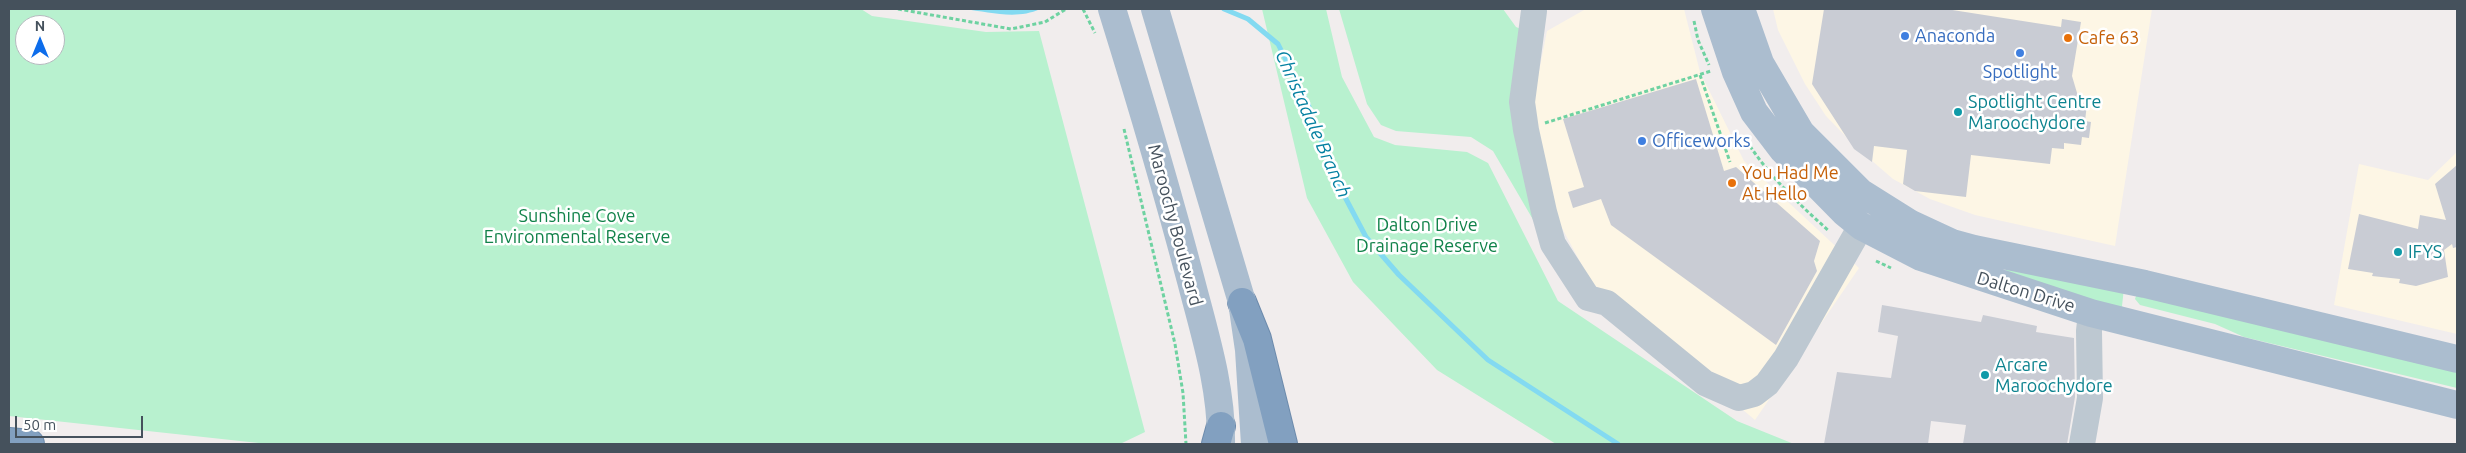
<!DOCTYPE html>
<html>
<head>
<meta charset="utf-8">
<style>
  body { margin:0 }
  #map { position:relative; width:2466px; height:453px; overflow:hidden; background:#f1eded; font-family:Ubuntu,sans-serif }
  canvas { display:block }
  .frame { position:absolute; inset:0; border:10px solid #45515c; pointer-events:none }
  .north { position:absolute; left:15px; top:15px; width:50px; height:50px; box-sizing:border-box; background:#fff; border:1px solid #b5b9be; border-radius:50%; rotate:0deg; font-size:14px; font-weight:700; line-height:20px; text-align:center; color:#45515c }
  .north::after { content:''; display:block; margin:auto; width:18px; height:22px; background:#0d6deb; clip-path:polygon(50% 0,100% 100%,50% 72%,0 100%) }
  .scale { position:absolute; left:15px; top:416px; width:128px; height:22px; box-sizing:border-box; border:2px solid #45515c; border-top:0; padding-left:6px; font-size:15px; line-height:18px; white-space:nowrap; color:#45515c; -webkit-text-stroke:4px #fff; paint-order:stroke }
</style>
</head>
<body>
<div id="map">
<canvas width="2466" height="453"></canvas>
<div class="frame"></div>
<div class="north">N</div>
<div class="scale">50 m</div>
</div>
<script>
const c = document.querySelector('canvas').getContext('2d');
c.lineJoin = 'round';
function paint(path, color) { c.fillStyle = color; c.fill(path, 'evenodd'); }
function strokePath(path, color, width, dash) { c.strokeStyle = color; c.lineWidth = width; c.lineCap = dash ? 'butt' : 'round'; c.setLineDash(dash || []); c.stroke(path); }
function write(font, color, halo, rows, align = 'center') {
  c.font = font + ' Ubuntu,sans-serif'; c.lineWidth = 5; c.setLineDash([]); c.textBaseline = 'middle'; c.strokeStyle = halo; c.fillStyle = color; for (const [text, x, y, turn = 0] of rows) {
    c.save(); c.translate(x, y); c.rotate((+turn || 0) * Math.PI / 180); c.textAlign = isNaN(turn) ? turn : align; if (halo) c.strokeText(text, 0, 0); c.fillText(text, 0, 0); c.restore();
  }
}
paint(new Path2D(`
  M 1684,9 L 1700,72 L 1744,161 L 1859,268 L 1755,420 L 1591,282 L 1555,215 L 1532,107 L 1547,31 L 1584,10 Z
  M 1773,9 L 2152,9 L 2115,246 L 1975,215 L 1930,199 L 1893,179 L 1856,147 L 1826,116 L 1805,84 L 1778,30 Z
  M 2457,152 L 2457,334 L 2334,305 L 2359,164 L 2428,180 Z`), '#fdf6e5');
paint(new Path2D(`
  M 9,9 L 861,9 L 872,16 L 986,32 L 1039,31 L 1145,432 L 1120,444 L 268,444 L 9,416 ZM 25,25 L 55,25 L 55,55 L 25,55 Z
  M 1262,9 L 1326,9 L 1342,77 L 1374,137 L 1395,145 L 1467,152 L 1488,163 L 1558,301 L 1737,421 L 1794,444 L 1556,444 L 1437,370 L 1353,282 L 1307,198 Z
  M 1339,9 L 1503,9 L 1516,27 L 1526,31 L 1535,223 L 1493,151 L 1471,137 L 1396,131 L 1381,125 L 1367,104 Z
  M 2004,262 L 2124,288 L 2122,306 L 2126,314 L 2006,271 Z
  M 2137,293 L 2457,368 L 2457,388 L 2244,337 L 2215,324 L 2140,305 L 2135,299 Z`), '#b8f1cf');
paint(new Path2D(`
  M 964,9 L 1040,9 C 1017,20 989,12 964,9 Z`), '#83daf1');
strokePath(new Path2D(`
  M 1224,9 L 1248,19 L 1278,44 L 1308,104 L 1336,180 L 1366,237 L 1399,275 L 1488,360 L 1618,444`), '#83daf1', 5);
paint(new Path2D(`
  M 1824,9 L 1946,9 L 2061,27 L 2062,19 L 2081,22 L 2072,76 L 2080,103 L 2087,104 L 2085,121 L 2091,122 L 2089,138 L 2082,137 L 2081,145 L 2064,143 L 2064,149 L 2052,148 L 2050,164 L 1971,155 L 1966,197 L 1915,191 L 1903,184 L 1907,150 L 1874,146 L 1872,162 L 1854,149 L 1812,84 Z
  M 1696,79 L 1724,171 L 1736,167 L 1820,241 L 1814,261 L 1817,271 L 1776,345 L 1611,225 L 1601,199 L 1573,208 L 1568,192 L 1584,187 L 1563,119 Z
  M 2457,165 L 2457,247 L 2453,248 L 2452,244 L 2444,250 L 2448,277 L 2416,286 L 2399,283 L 2400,279 L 2372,276 L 2373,273 L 2348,269 L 2359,214 L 2418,229 L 2420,215 L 2446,220 L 2435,184 Z
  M 1882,305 L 1981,322 L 1983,315 L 2037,326 L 2036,332 L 2074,338 L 2075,397 L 2067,444 L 1963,444 L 1966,425 L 1931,421 L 1928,444 L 1824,444 L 1837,372 L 1891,378 L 1898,336 L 1878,332 Z`), '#c9ccd4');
const highway = new Path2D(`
  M 1242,302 L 1257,339 L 1283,444
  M 9,442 L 30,444
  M 1216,444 L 1221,426`);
strokePath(highway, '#6d8bac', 30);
strokePath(new Path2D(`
  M 898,9 L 1011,29 L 1045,22 L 1066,9
  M 1083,9 L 1095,33
  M 1694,21 L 1698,40 L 1709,65
  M 1700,75 L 1730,162
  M 1545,123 L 1711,71
  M 1124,129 L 1175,344 L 1183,393 L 1186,444
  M 1750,146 C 1771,178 1800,205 1829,231
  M 1876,261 L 1891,268`), '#6ed2a1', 3, [4, 2.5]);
strokePath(new Path2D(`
  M 1534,11 L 1522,102 L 1526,130 L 1544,212 L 1553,244 L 1588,298 L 1607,303 L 1705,383 L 1739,398 L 1754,394 L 1767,384 L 1786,358 L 1861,226
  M 2082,444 L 2090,398 L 2089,331 L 2091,313`), '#bdc8d1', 26);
strokePath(new Path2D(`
  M 1112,9 C 1140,99 1167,190 1191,281 C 1205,335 1222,388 1221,444
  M 1155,9 L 1242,302 L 1249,350 L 1255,444
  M 1715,9 L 1736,72 L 1754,112 L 1783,150 L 1845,213 L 1861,226 L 1921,257 L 2091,313 L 2457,405
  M 1741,9 L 1760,63 L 1801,133 L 1860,192 L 1911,224 L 1952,243 L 1974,249 L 2145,284 L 2457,359`), '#abbdcf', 28);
strokePath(highway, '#82a0c0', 28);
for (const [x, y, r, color] of [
  [1905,36,5,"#3f7fe0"],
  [2068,38,5,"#e8710a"],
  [2020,53,5,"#3f7fe0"],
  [1958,112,5,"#0f9aa8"],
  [1642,141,5,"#3f7fe0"],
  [1732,183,5,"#e8710a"],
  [2398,252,5,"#0f9aa8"],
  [1985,375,5,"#0f9aa8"]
]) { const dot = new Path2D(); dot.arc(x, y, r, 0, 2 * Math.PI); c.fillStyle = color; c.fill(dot); strokePath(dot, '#fff', 2); }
write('18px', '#366cbe', '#fff', [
  ["Anaconda",1915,36],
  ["Spotlight",2020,72,"center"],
  ["Officeworks",1652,141]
], 'left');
write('18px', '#c56008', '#fff', [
  ["Cafe 63",2078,38],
  ["You Had Me",1742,173],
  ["At Hello",1742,194]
], 'left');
write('18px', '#0d838f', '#fff', [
  ["Spotlight Centre",1968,102],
  ["Maroochydore",1968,123],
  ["IFYS",2408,252],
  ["Arcare",1995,365],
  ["Maroochydore",1995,386]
], 'left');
write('18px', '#11824a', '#fff', [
  ["Sunshine Cove",577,216],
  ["Environmental Reserve",577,237],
  ["Dalton Drive",1427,225],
  ["Drainage Reserve",1427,246]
]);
write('18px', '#45515c', '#fff', [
  ["Maroochy Boulevard",1175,225,75],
  ["Dalton Drive",2026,292,17]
]);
write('italic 19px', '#0480a1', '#fff', [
  ["Christadale Branch",1313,124,66]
]);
</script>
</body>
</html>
